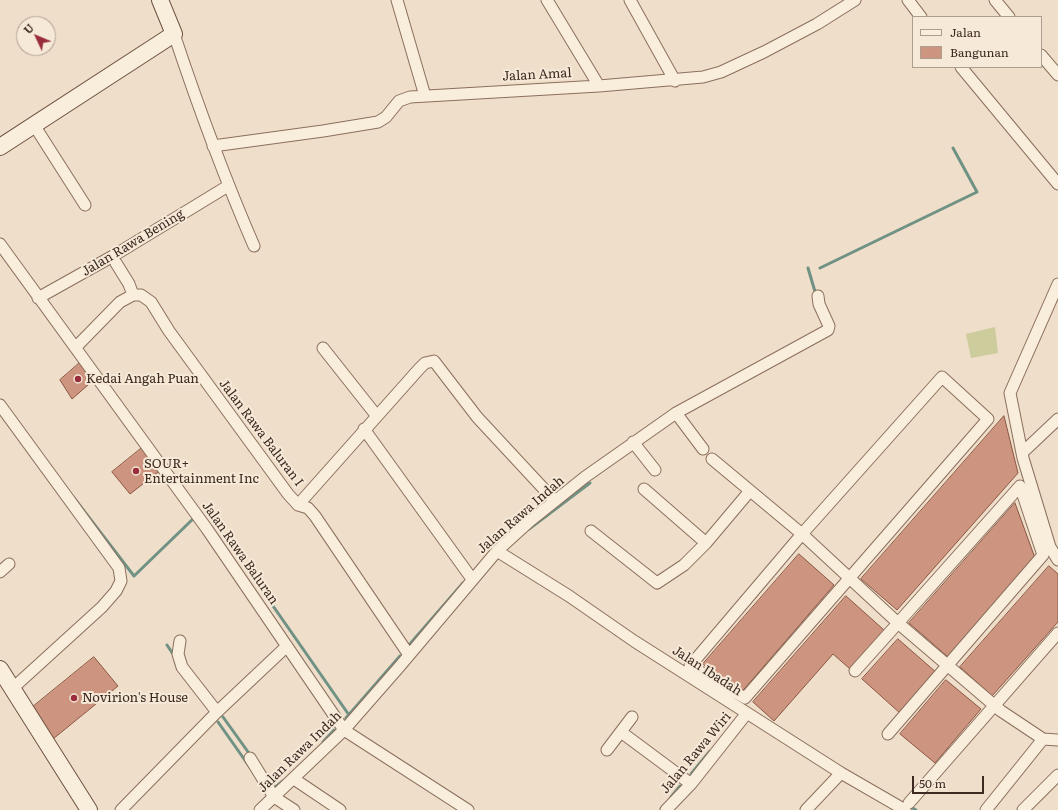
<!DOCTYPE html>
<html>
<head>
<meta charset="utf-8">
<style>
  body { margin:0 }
  #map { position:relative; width:1058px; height:810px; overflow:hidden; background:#efdec9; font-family:Literata,serif }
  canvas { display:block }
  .legend { position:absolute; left:912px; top:16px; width:130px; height:52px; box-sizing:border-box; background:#f6e9d8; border:1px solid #ac9d8f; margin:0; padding:5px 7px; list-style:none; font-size:12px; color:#3c2a21 }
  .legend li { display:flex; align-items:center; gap:8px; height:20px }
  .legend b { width:20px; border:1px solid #ac9d8f }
  .north { position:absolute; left:16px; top:16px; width:40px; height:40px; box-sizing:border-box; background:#f6e9d8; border:1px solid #ac9d8f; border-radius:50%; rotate:314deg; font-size:11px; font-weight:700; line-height:16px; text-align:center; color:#3c2a21 }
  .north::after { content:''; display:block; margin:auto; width:14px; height:18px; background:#9a2d3c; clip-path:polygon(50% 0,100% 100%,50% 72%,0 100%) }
  .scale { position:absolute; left:912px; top:776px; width:72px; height:18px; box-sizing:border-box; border:2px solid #3c2a21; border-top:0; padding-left:5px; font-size:12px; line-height:14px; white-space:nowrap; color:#3c2a21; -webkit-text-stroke:3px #f6e9d8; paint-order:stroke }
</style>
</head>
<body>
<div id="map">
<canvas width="1058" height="810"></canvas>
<ul class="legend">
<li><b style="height:5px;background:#f9eddc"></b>Jalan</li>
<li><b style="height:11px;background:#cd957f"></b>Bangunan</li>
</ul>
<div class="north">U</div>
<div class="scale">50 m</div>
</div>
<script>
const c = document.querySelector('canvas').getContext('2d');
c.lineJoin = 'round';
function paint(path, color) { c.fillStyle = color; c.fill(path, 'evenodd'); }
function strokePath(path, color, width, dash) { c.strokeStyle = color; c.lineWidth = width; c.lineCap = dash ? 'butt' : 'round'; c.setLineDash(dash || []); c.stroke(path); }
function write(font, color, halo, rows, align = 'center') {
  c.font = font + ' Literata,serif'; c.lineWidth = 4; c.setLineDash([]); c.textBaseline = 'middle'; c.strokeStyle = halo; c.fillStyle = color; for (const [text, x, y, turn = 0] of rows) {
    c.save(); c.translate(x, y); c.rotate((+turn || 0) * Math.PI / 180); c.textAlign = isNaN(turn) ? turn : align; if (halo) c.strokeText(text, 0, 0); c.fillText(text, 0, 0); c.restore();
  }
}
paint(new Path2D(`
  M 995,327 L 998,353 L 971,358 L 966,334 Z`), '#cdcc9c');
strokePath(new Path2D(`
  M 808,268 L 816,295
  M 820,268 L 977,192 L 953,148
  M 74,498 L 134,576 L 195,517
  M 529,529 L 590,483
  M 241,560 L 349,715
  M 167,645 L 175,657
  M 409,645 L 463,583
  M 223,717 L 251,756
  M 346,718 L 400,656
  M 218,722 L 249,766
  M 323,742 L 334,730
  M 691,774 L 710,751
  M 274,788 L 283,781
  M 671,797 L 680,786
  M 909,806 L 916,810`), '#709285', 3);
const building = new Path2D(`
  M 83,360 L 96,378 L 72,399 L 60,380 Z
  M 1004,416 L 1018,473 L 897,610 L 861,579 Z
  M 143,447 L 161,470 L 130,494 L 112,472 Z
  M 1015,503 L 1035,558 L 948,657 L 909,623 Z
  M 799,554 L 834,585 L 739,695 L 703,664 Z
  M 1049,566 L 1058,574 L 1058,622 L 992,696 L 960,667 Z
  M 846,596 L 884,630 L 850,669 L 833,654 L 774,721 L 753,702 Z
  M 898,639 L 937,673 L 901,714 L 862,679 Z
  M 94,657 L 118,686 L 53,739 L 29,710 Z
  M 946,680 L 981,709 L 935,763 L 900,734 Z`);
paint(building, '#cd957f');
strokePath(building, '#8a5643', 1);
const street = new Path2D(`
  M 397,0 L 425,96
  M 547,0 L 599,86
  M 630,0 L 675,81
  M 908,0 L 921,17
  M 995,0 L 1009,17
  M 174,34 C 198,106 224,177 254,246
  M 1041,55 L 1058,75
  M 961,67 L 1058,184
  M 34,125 L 85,205
  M 213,146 L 323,131 L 378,122 L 386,117 L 399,101 L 410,97 L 599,86 L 703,77 L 721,72 L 764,52 L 817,24 L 855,0
  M 0,244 L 207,529 L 344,730 L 468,810
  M 116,263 L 129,284 L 133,295
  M 1058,284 L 1010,393 L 1023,458 L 1050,547 L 1058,560
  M 38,298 L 113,256 L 228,186
  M 76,347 L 120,302 L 133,295 L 141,295 L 151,302 L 169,331 L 288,494 L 298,505 L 308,508 L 315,516 L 409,655
  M 323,348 L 376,415
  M 942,377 L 988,419 L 745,698 L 690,666 L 802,534 Z
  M 0,405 L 119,568 L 121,581 L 116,591 L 102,607 L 13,688
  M 676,413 L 703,449
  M 364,429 L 472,579
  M 633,442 L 655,470
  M 1022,453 L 1058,419
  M 712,459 L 802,534 L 898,623 L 1020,486 L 1043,555 L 888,734
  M 644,489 L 706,543
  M 298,505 L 419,369 L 425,363 L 434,361 L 477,417 L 555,501
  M 591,531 L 657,583 L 684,565 L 706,543 L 749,492
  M 497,551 L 569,596 L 634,641 L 747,713 L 841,773 L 905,810
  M 0,572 L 9,564
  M 180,641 L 178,654 L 182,667 L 217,712
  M 855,671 L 898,623 L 1001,711 L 1043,739 L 1058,740
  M 621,732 L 691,784
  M 607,750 L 632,717
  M 250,758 L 274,797 L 294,810
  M 294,779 L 340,810
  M 909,803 L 1058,633
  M 121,810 L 217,712 L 287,646
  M 260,810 L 344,730 L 400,666 L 497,551 L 530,521 L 585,477 L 676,413 L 828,330 L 829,326 L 819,304 L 818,296
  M 666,810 L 691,784 L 747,713
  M 806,810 L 841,773
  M 986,810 L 1043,739
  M 1023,810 L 1058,775`);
const secondary = new Path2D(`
  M 0,147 L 174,34 L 160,0
  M 0,669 L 89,810`);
strokePath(street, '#8b6f5d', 13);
strokePath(secondary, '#6d5140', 18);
strokePath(street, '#f9eddc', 11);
strokePath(secondary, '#f9eddc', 16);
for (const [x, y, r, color] of [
  [78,379,4,"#9a2d3c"],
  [136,471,4,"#9a2d3c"],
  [74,698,4,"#9a2d3c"]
]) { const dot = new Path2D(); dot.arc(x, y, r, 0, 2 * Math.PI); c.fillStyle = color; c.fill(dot); strokePath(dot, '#f6e9d8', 1.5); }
write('13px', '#3c2a21', '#f6e9d8', [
  ["Jalan Amal",537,75,-3],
  ["Jalan Rawa Bening",133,243,-31],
  ["Jalan Rawa Baluran I",261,433,53],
  ["Jalan Rawa Indah",521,515,-41],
  ["Jalan Rawa Baluran",240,553,55],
  ["Jalan Ibadah",707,671,33],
  ["Jalan Rawa Indah",300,752,-44],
  ["Jalan Rawa Wiri",696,753,-50]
]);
write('13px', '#3c2a21', '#f6e9d8', [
  ["Kedai Angah Puan",86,379],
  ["SOUR+",144,464],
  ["Entertainment Inc",144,479],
  ["Novirion's House",82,698]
], 'left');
</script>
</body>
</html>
